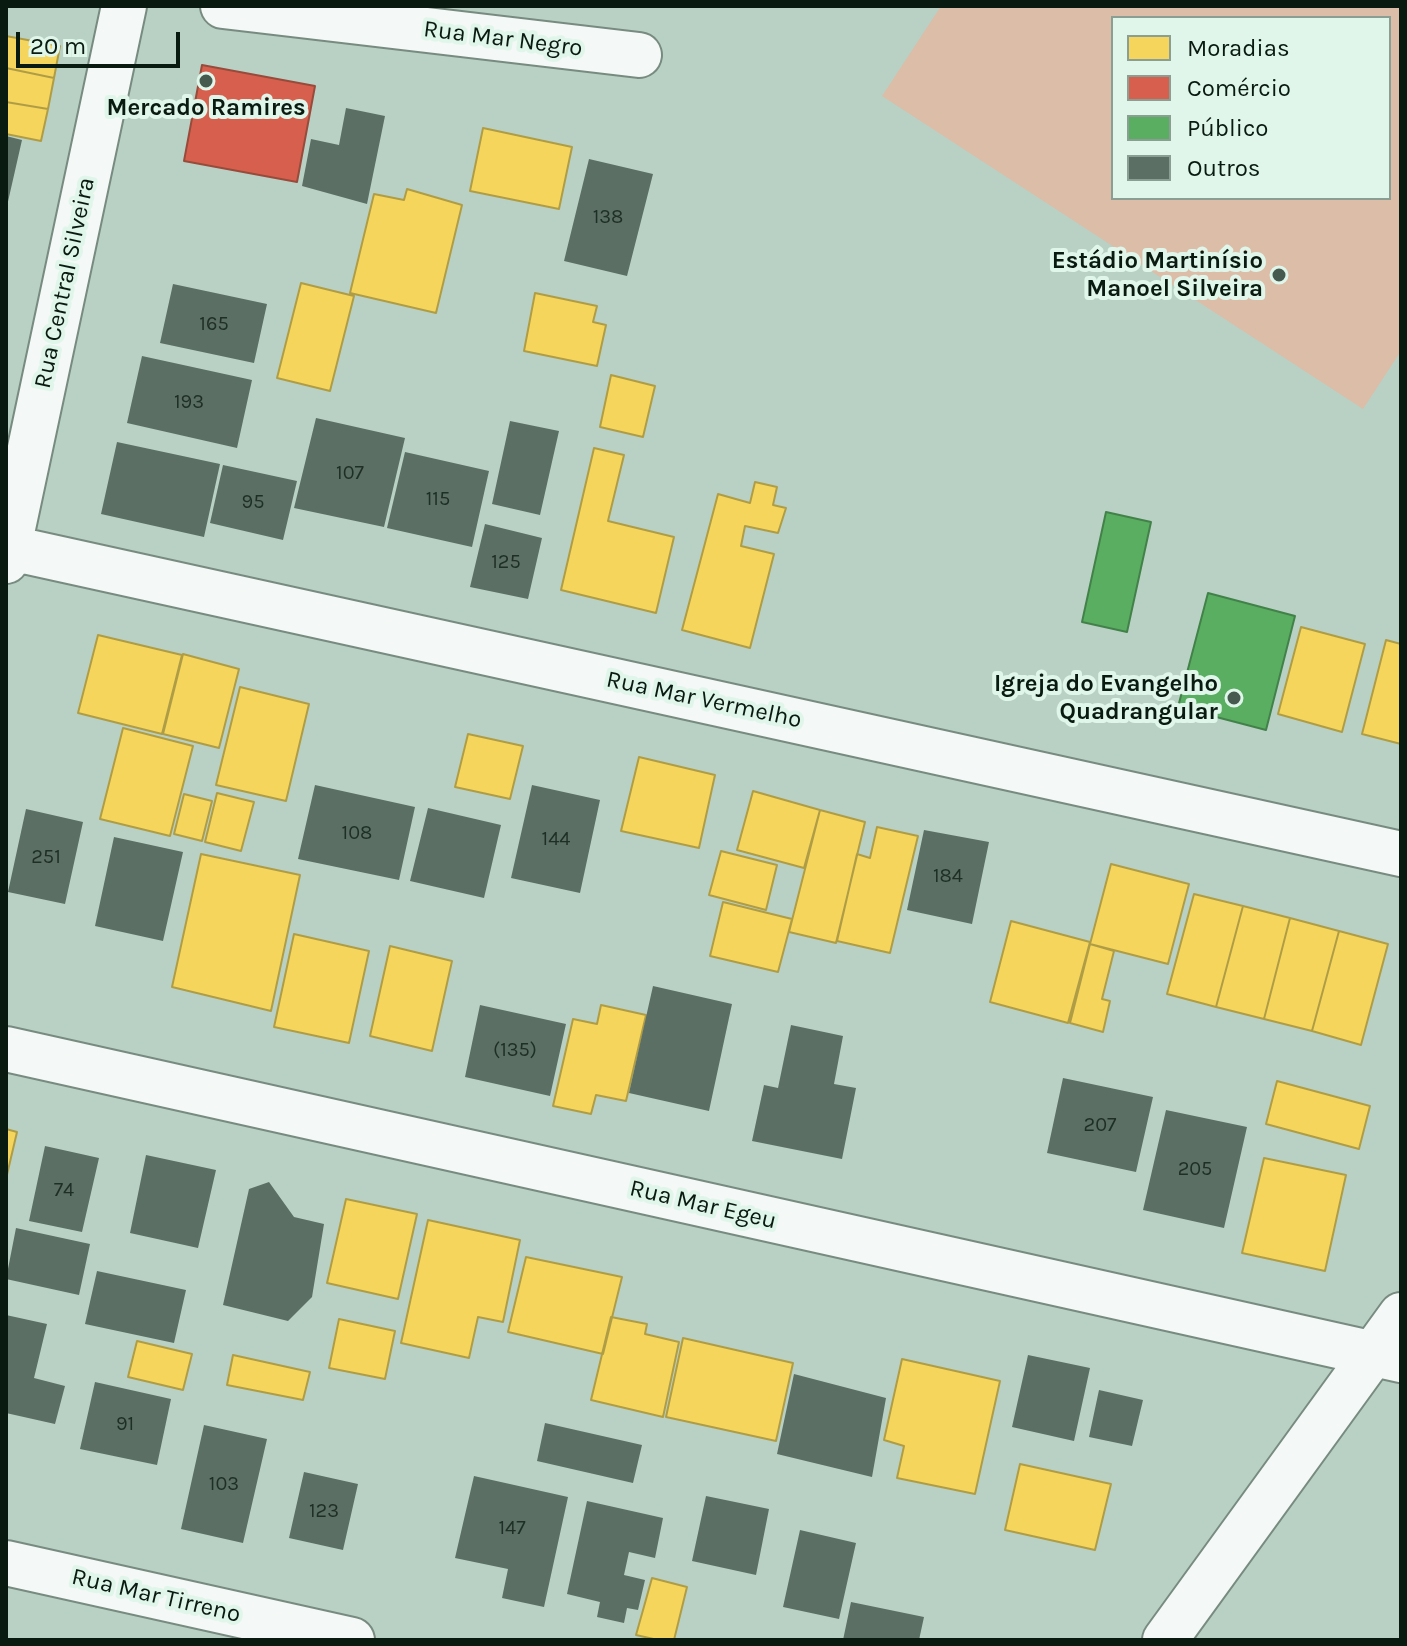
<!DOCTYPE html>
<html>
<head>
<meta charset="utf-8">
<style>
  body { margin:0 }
  #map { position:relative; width:1407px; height:1646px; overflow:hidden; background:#b9d1c4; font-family:Karla,sans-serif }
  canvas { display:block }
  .frame { position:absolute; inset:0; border:8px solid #091a11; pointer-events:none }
  .legend { position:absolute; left:1111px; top:16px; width:280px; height:184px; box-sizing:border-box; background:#e0f6ea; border:2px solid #8a9e93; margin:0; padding:10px 14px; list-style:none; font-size:24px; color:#091a11 }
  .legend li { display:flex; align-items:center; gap:16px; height:40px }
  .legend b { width:40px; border:2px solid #8a9e93 }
  .scale { position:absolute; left:16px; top:32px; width:164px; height:36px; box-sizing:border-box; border:4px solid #091a11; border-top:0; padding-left:10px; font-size:24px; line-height:28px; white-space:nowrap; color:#091a11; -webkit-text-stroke:6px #e0f6ea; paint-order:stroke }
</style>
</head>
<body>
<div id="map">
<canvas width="1407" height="1646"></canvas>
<div class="frame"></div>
<ul class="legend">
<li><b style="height:22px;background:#f6d55c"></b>Moradias</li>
<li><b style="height:22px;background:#d6604d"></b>Comércio</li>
<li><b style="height:22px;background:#5aae61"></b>Público</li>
<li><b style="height:22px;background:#5c6f65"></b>Outros</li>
</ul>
<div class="scale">20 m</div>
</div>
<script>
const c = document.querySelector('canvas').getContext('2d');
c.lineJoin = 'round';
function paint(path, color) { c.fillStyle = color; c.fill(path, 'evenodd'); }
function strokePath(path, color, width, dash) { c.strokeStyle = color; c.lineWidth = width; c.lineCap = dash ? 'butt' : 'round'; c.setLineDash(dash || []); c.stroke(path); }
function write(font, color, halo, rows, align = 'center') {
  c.font = font + ' Karla,sans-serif'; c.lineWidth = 8; c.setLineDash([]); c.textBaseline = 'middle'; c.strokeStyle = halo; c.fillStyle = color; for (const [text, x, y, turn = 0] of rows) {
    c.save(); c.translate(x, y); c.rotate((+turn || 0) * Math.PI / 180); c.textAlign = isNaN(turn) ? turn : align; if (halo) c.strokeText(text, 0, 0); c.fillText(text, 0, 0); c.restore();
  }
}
paint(new Path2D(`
  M 941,6 L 1401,6 L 1401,351 L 1363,409 L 882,96 ZM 1113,18 L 1389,18 L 1389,198 L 1113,198 Z`), '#dbbda8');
const homes = new Path2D(`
  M 6,36 L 60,46 L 54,78 L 6,68 Z
  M 6,68 L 54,78 L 48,109 L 6,102 Z
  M 6,102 L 48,109 L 41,141 L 6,134 Z
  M 483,128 L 572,147 L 559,209 L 470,191 Z
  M 407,189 L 462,205 L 436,313 L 350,293 L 374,194 L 404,200 Z
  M 301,283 L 354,296 L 330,391 L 277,378 Z
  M 535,293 L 597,306 L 593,322 L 606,325 L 597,366 L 524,351 Z
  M 611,375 L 655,386 L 643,437 L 600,427 Z
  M 594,448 L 624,455 L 608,521 L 674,537 L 656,613 L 561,590 Z
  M 755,482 L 777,487 L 773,505 L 786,508 L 778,533 L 745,526 L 741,546 L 774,554 L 750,648 L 682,630 L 718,494 L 750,503 Z
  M 1301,627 L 1365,644 L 1342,732 L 1278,714 Z
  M 98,635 L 182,655 L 162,734 L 78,713 Z
  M 1386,640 L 1401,644 L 1401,744 L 1362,734 Z
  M 183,654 L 239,669 L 219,748 L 163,734 Z
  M 240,687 L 309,704 L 286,801 L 216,785 Z
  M 123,728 L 193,746 L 170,836 L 100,819 Z
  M 468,734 L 523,746 L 510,799 L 455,787 Z
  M 639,757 L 715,775 L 699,848 L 621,831 Z
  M 753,791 L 820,810 L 804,868 L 737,850 Z
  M 217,793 L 254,802 L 241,851 L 205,842 Z
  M 184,794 L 212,801 L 202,841 L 174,834 Z
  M 820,810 L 865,822 L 836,943 L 789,932 Z
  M 877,827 L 918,836 L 890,953 L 837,941 L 857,854 L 870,858 Z
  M 721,851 L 777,865 L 766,910 L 709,895 Z
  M 201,854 L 300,875 L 271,1011 L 172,987 Z
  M 1111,864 L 1189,884 L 1168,964 L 1090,944 Z
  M 1194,894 L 1243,906 L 1216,1007 L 1167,994 Z
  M 723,902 L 792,919 L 778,972 L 710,956 Z
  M 1243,906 L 1290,918 L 1264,1019 L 1216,1007 Z
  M 1290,918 L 1339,931 L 1312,1031 L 1264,1019 Z
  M 1011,921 L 1090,942 L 1068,1023 L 990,1002 Z
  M 1339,931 L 1388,944 L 1361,1045 L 1312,1031 Z
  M 294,934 L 369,951 L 349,1043 L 274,1027 Z
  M 1090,944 L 1114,951 L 1102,999 L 1110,1001 L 1103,1032 L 1070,1023 Z
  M 390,946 L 452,961 L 432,1051 L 370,1036 Z
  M 601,1005 L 646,1015 L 626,1101 L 596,1095 L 591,1114 L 553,1106 L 573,1019 L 597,1024 Z
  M 1277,1081 L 1370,1106 L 1359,1149 L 1266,1124 Z
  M 6,1129 L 17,1132 L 6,1179 Z
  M 1264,1158 L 1346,1175 L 1325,1271 L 1242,1253 Z
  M 346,1199 L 417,1214 L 398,1299 L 327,1283 Z
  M 428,1220 L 520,1240 L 503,1322 L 478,1317 L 469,1358 L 401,1343 Z
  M 526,1257 L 622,1277 L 603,1354 L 508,1332 Z
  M 611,1317 L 647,1324 L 645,1334 L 679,1342 L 663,1417 L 591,1400 Z
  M 339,1319 L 395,1331 L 385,1379 L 329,1368 Z
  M 683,1338 L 793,1363 L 776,1441 L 666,1417 Z
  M 137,1341 L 192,1354 L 183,1390 L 128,1377 Z
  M 233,1355 L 310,1372 L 303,1400 L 227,1385 Z
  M 902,1359 L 1000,1381 L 975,1494 L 897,1478 L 904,1446 L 884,1440 Z
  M 1020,1464 L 1111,1484 L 1095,1550 L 1005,1530 Z
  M 652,1578 L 687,1587 L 674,1640 L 658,1640 L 636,1635 Z`);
paint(homes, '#f6d55c');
strokePath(homes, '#af9d46', 2);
const shops = new Path2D(`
  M 202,65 L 315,86 L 297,182 L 184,161 Z`);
paint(shops, '#d6604d');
strokePath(shops, '#984b3b', 2);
const public = new Path2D(`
  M 1106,512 L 1151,522 L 1127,632 L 1082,622 Z
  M 1208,593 L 1295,616 L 1266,730 L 1178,707 Z`);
paint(public, '#5aae61');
strokePath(public, '#428249', 2);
paint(new Path2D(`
  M 346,108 L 385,116 L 367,204 L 302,186 L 311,139 L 339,145 Z
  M 6,136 L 22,140 L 7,206 L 6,206 Z
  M 589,159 L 653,174 L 627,276 L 564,261 Z
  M 173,284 L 267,304 L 254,363 L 160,343 Z
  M 142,356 L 252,380 L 237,448 L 127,423 Z
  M 316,418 L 405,438 L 384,527 L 294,508 Z
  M 510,421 L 559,431 L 540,515 L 492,504 Z
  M 117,442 L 220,464 L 204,537 L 101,514 Z
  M 405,452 L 489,471 L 472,547 L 387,528 Z
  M 223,465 L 297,481 L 283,540 L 210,523 Z
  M 485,524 L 542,538 L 528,599 L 470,587 Z
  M 315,785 L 415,807 L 399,880 L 298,859 Z
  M 532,785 L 600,800 L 580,893 L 511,878 Z
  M 428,808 L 501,825 L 484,898 L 410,881 Z
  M 26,809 L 83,822 L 65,904 L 8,892 Z
  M 924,830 L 989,842 L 972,924 L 907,910 Z
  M 114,837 L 183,852 L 163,941 L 95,926 Z
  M 653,986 L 732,1004 L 709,1111 L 629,1093 Z
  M 480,1005 L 566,1024 L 550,1096 L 465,1077 Z
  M 791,1025 L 843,1036 L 834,1084 L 856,1088 L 842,1159 L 752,1141 L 764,1085 L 778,1088 Z
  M 1063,1078 L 1153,1097 L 1136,1172 L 1047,1153 Z
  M 1166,1110 L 1247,1127 L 1224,1228 L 1143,1210 Z
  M 45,1146 L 99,1158 L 82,1232 L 29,1221 Z
  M 146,1155 L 216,1170 L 198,1248 L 130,1233 Z
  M 269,1182 L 294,1217 L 324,1224 L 312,1297 L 288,1321 L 223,1305 L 249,1189 Z
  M 16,1228 L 90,1244 L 79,1295 L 6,1279 Z
  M 97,1271 L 186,1290 L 174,1343 L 85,1324 Z
  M 6,1315 L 47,1324 L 34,1378 L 65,1386 L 55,1424 L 6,1413 Z
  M 1028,1355 L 1090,1368 L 1074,1441 L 1012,1427 Z
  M 794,1374 L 886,1398 L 872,1477 L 777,1454 Z
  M 95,1382 L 171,1399 L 157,1465 L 80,1449 Z
  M 1099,1390 L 1143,1400 L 1132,1446 L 1089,1437 Z
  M 545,1423 L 642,1445 L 633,1483 L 537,1461 Z
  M 204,1425 L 267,1439 L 243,1543 L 181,1529 Z
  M 304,1472 L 358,1484 L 343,1550 L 289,1538 Z
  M 474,1476 L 568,1497 L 544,1607 L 502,1598 L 508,1569 L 455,1558 Z
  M 706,1496 L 769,1509 L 756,1575 L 692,1561 Z
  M 587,1501 L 663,1518 L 655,1558 L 629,1552 L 624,1575 L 645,1580 L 638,1610 L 627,1608 L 624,1623 L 597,1617 L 600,1602 L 567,1594 Z
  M 800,1530 L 856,1543 L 839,1619 L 783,1607 Z
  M 851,1602 L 924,1617 L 919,1640 L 843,1640 Z`), '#5c6f65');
const minor = new Path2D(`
  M 223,6 L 639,55
  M 6,547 L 1401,854
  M 6,561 L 124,6
  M 6,1049 L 1401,1360
  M 6,1563 L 352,1640
  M 1165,1640 L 1401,1315`);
strokePath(minor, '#788b81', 48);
strokePath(minor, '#f4f8f6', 44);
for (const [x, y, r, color] of [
  [206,81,8,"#475a50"],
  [1279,275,8,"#475a50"],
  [1234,698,8,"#475a50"]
]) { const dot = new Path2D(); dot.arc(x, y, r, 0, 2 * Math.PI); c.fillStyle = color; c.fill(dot); strokePath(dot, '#e0f6ea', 3); }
write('20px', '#1e2f26', null, [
  ["138",608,217],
  ["165",214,324],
  ["193",189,402],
  ["107",350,473],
  ["115",438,499],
  ["95",253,502],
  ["125",506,562],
  ["108",357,833],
  ["144",556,839],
  ["251",46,857],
  ["184",948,876],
  ["(135)",515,1050],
  ["207",1100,1125],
  ["205",1195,1169],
  ["74",64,1190],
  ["91",125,1424],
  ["103",224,1484],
  ["123",324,1511],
  ["147",512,1528]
]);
write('24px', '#091a11', '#e0f6ea', [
  ["Rua Mar Negro",503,39,7],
  ["Rua Central Silveira",65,283,-78],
  ["Rua Mar Vermelho",704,700,12],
  ["Rua Mar Egeu",703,1205,13],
  ["Rua Mar Tirreno",156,1596,13]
]);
write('bold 24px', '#091a11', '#e0f6ea', [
  ["Mercado Ramires",206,108,"center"],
  ["Estádio Martinísio",1263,261],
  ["Manoel Silveira",1263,289],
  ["Igreja do Evangelho",1218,684],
  ["Quadrangular",1218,712]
], 'right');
</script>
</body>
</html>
